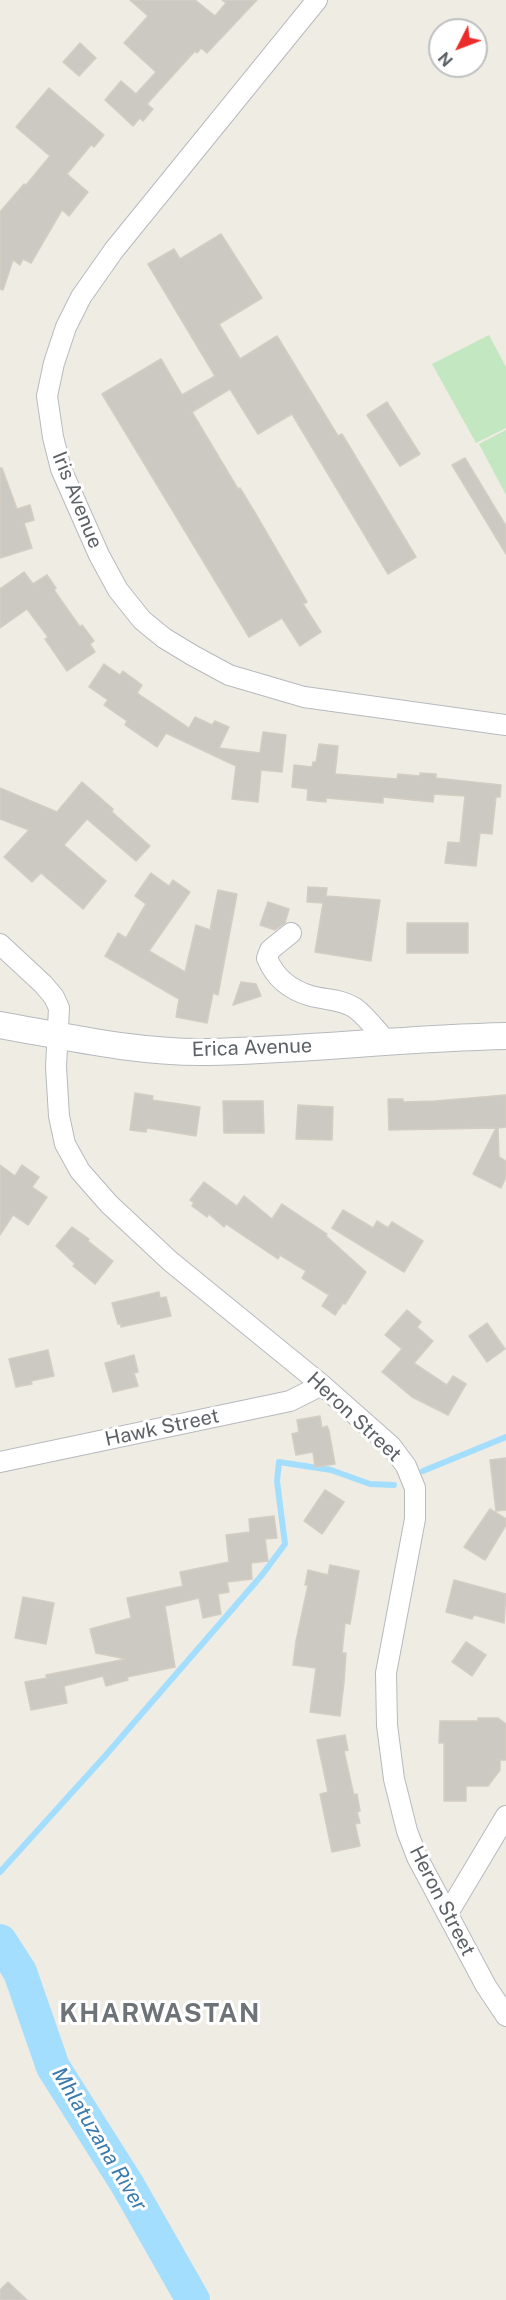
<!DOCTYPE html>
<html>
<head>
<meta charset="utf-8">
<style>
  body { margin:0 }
  #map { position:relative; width:506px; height:2300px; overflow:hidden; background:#efece4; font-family:"Public Sans",sans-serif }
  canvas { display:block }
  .north { position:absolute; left:428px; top:18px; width:60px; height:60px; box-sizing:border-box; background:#fff; border:2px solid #bec0c1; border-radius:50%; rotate:228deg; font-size:16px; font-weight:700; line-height:24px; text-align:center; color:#5c6165 }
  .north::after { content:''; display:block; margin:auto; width:21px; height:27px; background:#ee2b2b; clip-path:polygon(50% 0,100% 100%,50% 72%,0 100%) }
</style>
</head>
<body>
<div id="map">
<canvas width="506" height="2300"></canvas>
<div class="north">N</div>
</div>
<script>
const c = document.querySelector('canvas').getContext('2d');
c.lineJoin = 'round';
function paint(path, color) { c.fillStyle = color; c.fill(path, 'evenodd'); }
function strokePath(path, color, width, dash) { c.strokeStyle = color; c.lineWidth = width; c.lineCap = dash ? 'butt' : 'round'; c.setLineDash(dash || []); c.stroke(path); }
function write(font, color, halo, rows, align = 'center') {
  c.font = font + ' "Public Sans",sans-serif'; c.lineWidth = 6; c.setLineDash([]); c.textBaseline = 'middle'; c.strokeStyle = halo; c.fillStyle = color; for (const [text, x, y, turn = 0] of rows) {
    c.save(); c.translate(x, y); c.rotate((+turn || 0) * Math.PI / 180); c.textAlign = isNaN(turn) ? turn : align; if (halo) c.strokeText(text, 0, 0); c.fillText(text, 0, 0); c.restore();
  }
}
paint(new Path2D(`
  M 489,335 L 506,367 L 506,428 L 476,443 L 432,364 Z
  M 506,430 L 506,495 L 479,444 Z`), '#c3e7c0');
strokePath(new Path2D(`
  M 423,1471 L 506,1437
  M 0,1872 L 105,1756 L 262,1575 L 285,1544 L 277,1481 L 279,1462 L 331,1470 L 370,1484 L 394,1485`), '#a4deff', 6);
strokePath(new Path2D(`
  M 0,1941 L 20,1972 L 53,2067 L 127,2184 L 193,2300`), '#a4deff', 34);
const building = new Path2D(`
  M 130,0 L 195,0 L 215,16 L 226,3 L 222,0 L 257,0 L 207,53 L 201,48 L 197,53 L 195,51 L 147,104 L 153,109 L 143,121 L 140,118 L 133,126 L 105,100 L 121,81 L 136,94 L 156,72 L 124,43 L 148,16 Z
  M 80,43 L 96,58 L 79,76 L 63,62 Z
  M 49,88 L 104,135 L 94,147 L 91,145 L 67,174 L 88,192 L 69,216 L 62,210 L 31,263 L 23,259 L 20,265 L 13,260 L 3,290 L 0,289 L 0,212 L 24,184 L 26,185 L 50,156 L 16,127 Z
  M 221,234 L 262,298 L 219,324 L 240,359 L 277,336 L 338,436 L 342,434 L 416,557 L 388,574 L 292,414 L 258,434 L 230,389 L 192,412 L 238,489 L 240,488 L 254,511 L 307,602 L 303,604 L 321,632 L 300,646 L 282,618 L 249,637 L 102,394 L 161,359 L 182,395 L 215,376 L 148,264 L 174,249 L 180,259 Z
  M 387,402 L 420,454 L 400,466 L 367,415 Z
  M 465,458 L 506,526 L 506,554 L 452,465 Z
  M 0,468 L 2,468 L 17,509 L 30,505 L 34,520 L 24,523 L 32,548 L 0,558 Z
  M 24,572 L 33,584 L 47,575 L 56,588 L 54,590 L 80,627 L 82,625 L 94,641 L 90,644 L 95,652 L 67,671 L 45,639 L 48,637 L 27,609 L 0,628 L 0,589 Z
  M 104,664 L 120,675 L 123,671 L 142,685 L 137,693 L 189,728 L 195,717 L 212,725 L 215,721 L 229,727 L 219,748 L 260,753 L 263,732 L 286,735 L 282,772 L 261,770 L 258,802 L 232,799 L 236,766 L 166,733 L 157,747 L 125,725 L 127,721 L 104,705 L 108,700 L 89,687 Z
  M 319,744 L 338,746 L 335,774 L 397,779 L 398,774 L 420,776 L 420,773 L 436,774 L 436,778 L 501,785 L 500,797 L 496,797 L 492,834 L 480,833 L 476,866 L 445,863 L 448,842 L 460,843 L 465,796 L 434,794 L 433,802 L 383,797 L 383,803 L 326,798 L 326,802 L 307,800 L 308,789 L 292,787 L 294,765 L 312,767 L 313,762 L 316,762 Z
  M 82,782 L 113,809 L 112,812 L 150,846 L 136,861 L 87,819 L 64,845 L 106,881 L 83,909 L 41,873 L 32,882 L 4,857 L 29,830 L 0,819 L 0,788 L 57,812 Z
  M 151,873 L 169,886 L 173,880 L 190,892 L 149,951 L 185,972 L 196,925 L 210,930 L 218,890 L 237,894 L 218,995 L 213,993 L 207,1023 L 176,1017 L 179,999 L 105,956 L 118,933 L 126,938 L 146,904 L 135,896 Z
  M 308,887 L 327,888 L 326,896 L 380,900 L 371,961 L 315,952 L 323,903 L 307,902 Z
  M 268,902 L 289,909 L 285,923 L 275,930 L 260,925 Z
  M 407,923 L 468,923 L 468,953 L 407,953 Z
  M 241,982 L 256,984 L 261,996 L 233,1005 Z
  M 135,1093 L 153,1096 L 152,1100 L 200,1107 L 196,1136 L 147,1128 L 146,1132 L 130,1130 Z
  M 506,1095 L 506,1127 L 498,1128 L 499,1157 L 506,1161 L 506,1177 L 501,1188 L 473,1174 L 496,1128 L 389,1130 L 388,1099 L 403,1099 L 403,1102 L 435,1101 Z
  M 223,1101 L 263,1101 L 264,1133 L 224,1133 Z
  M 298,1105 L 333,1107 L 332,1140 L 296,1139 Z
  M 0,1165 L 15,1176 L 22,1165 L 39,1177 L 32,1187 L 47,1197 L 28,1225 L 13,1215 L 0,1235 Z
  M 204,1182 L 237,1206 L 244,1196 L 272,1219 L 282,1204 L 327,1234 L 326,1236 L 366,1272 L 345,1304 L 343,1303 L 335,1315 L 322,1306 L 329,1295 L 302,1278 L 306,1271 L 280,1255 L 278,1259 L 226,1224 L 224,1227 L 209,1214 L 207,1217 L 192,1206 L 194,1203 L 190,1200 Z
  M 343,1210 L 373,1228 L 377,1221 L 388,1228 L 392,1222 L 423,1241 L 404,1272 L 332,1228 Z
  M 72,1227 L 89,1239 L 88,1241 L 113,1261 L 95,1284 L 73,1266 L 75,1264 L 56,1246 Z
  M 159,1292 L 160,1298 L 166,1297 L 171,1316 L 121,1327 L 121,1324 L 118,1324 L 112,1303 Z
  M 407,1310 L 421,1322 L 417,1327 L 433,1341 L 414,1363 L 447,1385 L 453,1376 L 466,1384 L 448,1415 L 412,1397 L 382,1372 L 402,1349 L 385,1335 Z
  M 487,1323 L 505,1349 L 487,1362 L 469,1336 Z
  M 48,1350 L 54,1376 L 31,1381 L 32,1384 L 16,1387 L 9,1359 Z
  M 134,1355 L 138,1372 L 134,1373 L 138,1386 L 113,1392 L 105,1363 Z
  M 320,1416 L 322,1428 L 327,1426 L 329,1431 L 335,1464 L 315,1467 L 313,1452 L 296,1455 L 292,1434 L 299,1432 L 297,1420 Z
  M 506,1458 L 506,1510 L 496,1511 L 490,1460 Z
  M 325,1490 L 344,1502 L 322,1534 L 304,1521 Z
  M 490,1509 L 506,1519 L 506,1525 L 485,1560 L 464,1547 Z
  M 274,1516 L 277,1538 L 265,1539 L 268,1561 L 251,1563 L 252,1579 L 227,1582 L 229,1592 L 218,1594 L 221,1614 L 203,1618 L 199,1598 L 165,1606 L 175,1667 L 127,1677 L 128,1680 L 106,1686 L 103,1676 L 64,1686 L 67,1703 L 31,1710 L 25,1682 L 47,1678 L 46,1675 L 126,1659 L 96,1653 L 90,1629 L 131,1618 L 127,1598 L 183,1586 L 180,1572 L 229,1562 L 226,1535 L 250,1532 L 249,1519 Z
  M 330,1565 L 359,1571 L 350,1624 L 345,1623 L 342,1653 L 346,1653 L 344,1682 L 340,1716 L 310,1712 L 316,1668 L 293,1665 L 296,1641 L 308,1585 L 305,1585 L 308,1570 L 328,1575 Z
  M 454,1580 L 506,1594 L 504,1623 L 474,1615 L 472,1619 L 446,1612 Z
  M 23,1597 L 54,1603 L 46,1644 L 15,1638 Z
  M 466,1642 L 486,1655 L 472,1676 L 452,1662 Z
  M 478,1718 L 498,1718 L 506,1724 L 506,1760 L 500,1760 L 500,1770 L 488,1786 L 466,1786 L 466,1801 L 444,1801 L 444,1743 L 439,1743 L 440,1721 L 478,1721 Z
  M 345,1735 L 348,1750 L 344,1751 L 352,1787 L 354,1795 L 357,1794 L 360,1811 L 357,1812 L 360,1823 L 355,1824 L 360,1846 L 332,1852 L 320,1794 L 328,1792 L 317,1740 Z
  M 8,2282 L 27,2300 L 0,2300 L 0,2290 Z`);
paint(building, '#ccc9c3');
strokePath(building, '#d4cdc2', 1.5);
const minor = new Path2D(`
  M 317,0 L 114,250 L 81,297 L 66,327 L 54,363 L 47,396 L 53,437 L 61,469 L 99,555 L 118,590 L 142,620 L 164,638 L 192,655 L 229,675 L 304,697 L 506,725
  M 291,933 L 270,950 L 267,958 C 275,978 290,990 311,996 C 326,1000 341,999 355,1008 C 367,1017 377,1031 387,1042
  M 0,944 L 43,984 L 54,997 L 59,1008 L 56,1067 L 59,1116 L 65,1144 L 80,1171 L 109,1204 L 170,1261 L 322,1385 L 391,1446 L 406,1466 L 415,1488 L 415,1519 L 386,1673 L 387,1725 L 394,1779 L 407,1831 L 417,1857 L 486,1986 L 506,2016
  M 0,1462 L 290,1401 L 322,1385
  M 448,1913 L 506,1816`);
const tertiary = new Path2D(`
  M 0,1025 C 68,1037 137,1053 207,1052 C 307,1050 406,1038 506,1036`);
strokePath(minor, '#b6babe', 22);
strokePath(tertiary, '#b6babe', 28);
strokePath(minor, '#fff', 20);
strokePath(tertiary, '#fff', 26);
write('20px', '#5c6165', '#fff', [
  ["Iris Avenue",77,500,68],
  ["Erica Avenue",252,1048,-2],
  ["Heron Street",354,1417,43],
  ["Hawk Street",162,1428,-12],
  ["Heron Street",442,1901,63]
]);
write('italic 21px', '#3b7aac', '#fff', [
  ["Mhlatuzana River",99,2139,59]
]);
c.letterSpacing = '1.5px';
write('bold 26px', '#6d7377', '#fff', [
  ["KHARWASTAN",160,2014]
]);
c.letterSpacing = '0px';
</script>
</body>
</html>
